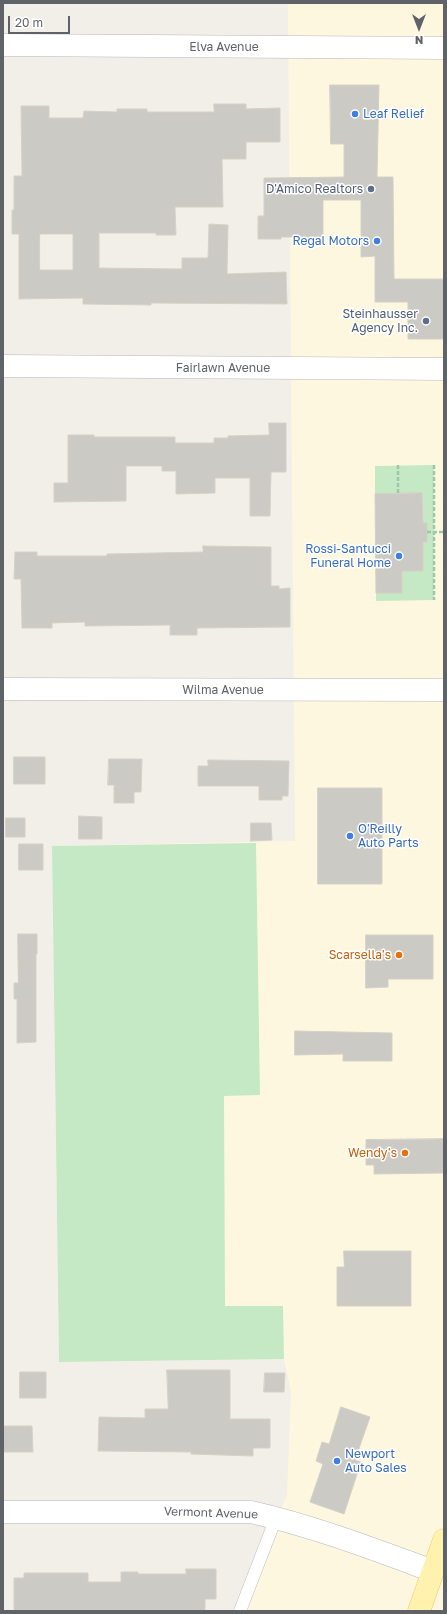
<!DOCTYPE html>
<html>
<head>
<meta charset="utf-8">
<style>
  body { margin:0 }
  #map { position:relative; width:447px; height:1614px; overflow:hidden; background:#f1efe8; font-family:"Golos Text",sans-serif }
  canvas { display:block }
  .frame { position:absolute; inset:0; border:4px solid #5f6368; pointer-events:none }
  .north { position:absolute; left:399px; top:8px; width:40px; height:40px; -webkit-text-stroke:3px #fff; paint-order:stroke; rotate:180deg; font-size:11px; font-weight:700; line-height:16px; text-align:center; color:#5f6368 }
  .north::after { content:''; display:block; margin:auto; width:14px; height:18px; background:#5f6368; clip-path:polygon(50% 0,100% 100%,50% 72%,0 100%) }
  .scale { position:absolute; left:8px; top:16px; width:62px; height:18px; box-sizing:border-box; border:2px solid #5f6368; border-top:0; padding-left:5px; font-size:12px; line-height:14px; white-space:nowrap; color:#5f6368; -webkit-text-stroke:3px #fff; paint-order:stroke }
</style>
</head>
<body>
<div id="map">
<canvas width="447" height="1614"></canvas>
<div class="frame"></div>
<div class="north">N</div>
<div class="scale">20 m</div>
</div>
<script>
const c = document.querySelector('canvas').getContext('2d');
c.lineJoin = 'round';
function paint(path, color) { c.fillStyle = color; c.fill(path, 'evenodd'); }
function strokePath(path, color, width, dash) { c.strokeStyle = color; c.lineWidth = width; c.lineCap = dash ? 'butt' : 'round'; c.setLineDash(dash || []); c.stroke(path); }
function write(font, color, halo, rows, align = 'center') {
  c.font = font + ' "Golos Text",sans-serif'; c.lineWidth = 3; c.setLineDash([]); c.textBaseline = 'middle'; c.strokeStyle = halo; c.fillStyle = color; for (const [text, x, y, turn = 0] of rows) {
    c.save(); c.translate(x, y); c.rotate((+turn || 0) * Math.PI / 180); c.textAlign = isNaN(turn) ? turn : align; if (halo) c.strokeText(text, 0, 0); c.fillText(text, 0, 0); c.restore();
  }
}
paint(new Path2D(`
  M 288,3 L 444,3 L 444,1611 L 240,1611 L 287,1495 L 291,1391 L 284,1359 L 59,1362 L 52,846 L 295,841 Z`), '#fef7e0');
paint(new Path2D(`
  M 434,465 L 434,600 L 376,601 L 376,593 L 402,593 L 402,571 L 423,571 L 423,542 L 427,541 L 427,524 L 423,523 L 422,493 L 375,494 L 375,466 Z
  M 256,843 L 260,1095 L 224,1096 L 225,1306 L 283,1306 L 284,1359 L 59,1362 L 52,846 Z`), '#c5e8c5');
const building = new Path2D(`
  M 330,85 L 379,85 L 377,177 L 393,177 L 394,279 L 444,279 L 444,339 L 408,339 L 408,302 L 375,302 L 375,256 L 361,257 L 361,200 L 323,200 L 323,237 L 281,237 L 281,239 L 258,239 L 258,216 L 264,216 L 264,178 L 344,177 L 344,144 L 331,144 Z
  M 214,104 L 246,104 L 246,109 L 280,108 L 280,142 L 246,142 L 246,159 L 222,159 L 223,207 L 175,207 L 176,235 L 156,235 L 156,233 L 99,233 L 99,268 L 182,269 L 182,258 L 208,258 L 209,224 L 228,225 L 227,274 L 286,272 L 287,304 L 151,303 L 151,305 L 83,304 L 83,298 L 19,299 L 19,234 L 12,234 L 12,210 L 14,210 L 14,176 L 22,176 L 21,106 L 49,106 L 49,118 L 83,118 L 84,111 L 117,112 L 117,109 L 147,109 L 147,112 L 214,112 ZM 40,234 L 73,234 L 73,270 L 40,270 Z
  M 269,423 L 286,423 L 286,472 L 271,472 L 270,516 L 250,516 L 250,478 L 215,478 L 215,493 L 176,494 L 176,471 L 162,471 L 162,466 L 126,466 L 126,501 L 54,502 L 54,483 L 68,483 L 68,435 L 94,435 L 94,437 L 175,437 L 175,443 L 214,443 L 214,438 L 228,438 L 228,436 L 269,435 Z
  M 422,493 L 423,523 L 427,523 L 427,542 L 423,542 L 423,571 L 402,571 L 402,593 L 376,593 L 375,494 Z
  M 203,546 L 271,547 L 271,586 L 279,586 L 279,589 L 290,588 L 290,627 L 197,628 L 197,635 L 170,635 L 170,625 L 85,626 L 85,622 L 52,623 L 52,628 L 22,628 L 21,579 L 14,579 L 15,552 L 37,552 L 37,556 L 107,556 L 107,554 L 203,552 Z
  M 14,757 L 45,757 L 45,784 L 14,784 Z
  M 109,759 L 142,759 L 141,792 L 134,792 L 134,803 L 114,803 L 114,785 L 108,785 Z
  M 208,760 L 289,761 L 288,796 L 282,796 L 282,800 L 259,800 L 259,786 L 198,786 L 198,766 L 208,766 Z
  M 318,788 L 382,788 L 382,884 L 318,884 Z
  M 79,816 L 102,817 L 102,839 L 79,839 Z
  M 6,818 L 25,818 L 25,837 L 6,837 Z
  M 251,823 L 271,823 L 272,840 L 251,841 Z
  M 19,844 L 43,844 L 43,870 L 19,870 Z
  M 18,934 L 37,934 L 37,954 L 36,954 L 36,1042 L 17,1043 L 17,999 L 14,999 L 14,983 L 18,983 Z
  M 366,935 L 433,935 L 433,979 L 388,979 L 388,987 L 366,988 Z
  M 295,1031 L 392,1033 L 392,1061 L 343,1061 L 343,1054 L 295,1055 Z
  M 444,1139 L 444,1173 L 374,1174 L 374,1165 L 366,1165 L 366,1140 Z
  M 344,1251 L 411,1251 L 411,1306 L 337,1306 L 337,1267 L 344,1267 Z
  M 167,1370 L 230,1370 L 230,1419 L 270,1419 L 270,1448 L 253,1448 L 253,1456 L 191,1454 L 191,1452 L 98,1451 L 99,1417 L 145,1418 L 145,1409 L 168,1409 Z
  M 20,1372 L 46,1372 L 46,1398 L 20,1398 Z
  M 265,1373 L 285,1373 L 284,1392 L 264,1392 Z
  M 341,1407 L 370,1417 L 355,1460 L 361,1462 L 344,1514 L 310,1502 L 323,1464 L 316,1461 L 322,1442 L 329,1444 Z
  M 3,1426 L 32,1426 L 33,1452 L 3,1452 Z
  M 186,1569 L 216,1569 L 216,1599 L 205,1599 L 205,1611 L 14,1611 L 14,1578 L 24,1578 L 24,1573 L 88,1573 L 88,1582 L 121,1582 L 121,1572 L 138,1572 L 138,1574 L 186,1574 Z`);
paint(building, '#cccac5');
strokePath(building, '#d6d1c6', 1);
const lane = new Path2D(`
  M 240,1611 L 276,1518`);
const street = new Path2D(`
  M 3,45 L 444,48
  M 3,366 L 444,369
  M 3,689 L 444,690
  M 3,1512 L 251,1512 C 313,1526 373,1549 433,1571`);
const primary = new Path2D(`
  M 419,1611 L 444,1540`);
strokePath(lane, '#b5b8bc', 13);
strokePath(street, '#b5b8bc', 23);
strokePath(primary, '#f2c960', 23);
strokePath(new Path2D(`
  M 398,465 L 398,494
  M 434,465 L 434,600
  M 427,532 L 444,532`), '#9cc7a9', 2.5, [4, 2]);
strokePath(lane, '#fff', 12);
strokePath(street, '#fff', 22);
strokePath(primary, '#fff2af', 22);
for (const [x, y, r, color] of [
  [355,114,4,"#3f7fe0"],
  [371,189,4,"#5c6f8a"],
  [377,241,4,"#3f7fe0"],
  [426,321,4,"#5c6f8a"],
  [399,556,4,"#3f7fe0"],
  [350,836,4,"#3f7fe0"],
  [399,955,4,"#e8710a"],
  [405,1153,4,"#e8710a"],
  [337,1461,4,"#3f7fe0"]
]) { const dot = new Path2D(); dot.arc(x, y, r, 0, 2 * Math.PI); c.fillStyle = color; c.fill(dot); strokePath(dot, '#fff', 1.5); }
write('12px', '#5f6368', '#fff', [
  ["Elva Avenue",224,47],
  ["Fairlawn Avenue",223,368],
  ["Wilma Avenue",223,690],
  ["Vermont Avenue",211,1513,2]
]);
write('12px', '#366cbe', '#fff', [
  ["Leaf Relief",363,114],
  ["Regal Motors",369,241,"right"],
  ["Rossi-Santucci",391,549,"right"],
  ["Funeral Home",391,563,"right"],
  ["O'Reilly",358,829],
  ["Auto Parts",358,843],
  ["Newport",345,1454],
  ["Auto Sales",345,1468]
], 'left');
write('12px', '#4e5e75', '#fff', [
  ["D'Amico Realtors",363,189],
  ["Steinhausser",418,314],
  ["Agency Inc.",418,328]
], 'right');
write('12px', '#c56008', '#fff', [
  ["Scarsella's",391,955],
  ["Wendy's",397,1153]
], 'right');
</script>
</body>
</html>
